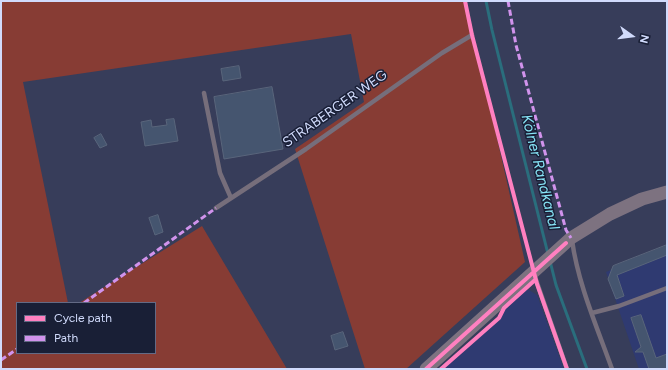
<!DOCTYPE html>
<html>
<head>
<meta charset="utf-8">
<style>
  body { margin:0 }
  #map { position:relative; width:668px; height:370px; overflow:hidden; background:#373d5a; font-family:Figtree,sans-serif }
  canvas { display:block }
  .frame { position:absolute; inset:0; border:2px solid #d1dbfc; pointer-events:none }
  .legend { position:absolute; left:16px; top:302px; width:140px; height:52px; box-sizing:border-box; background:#191f36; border:1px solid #636a85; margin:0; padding:5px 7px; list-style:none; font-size:12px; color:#d1dbfc }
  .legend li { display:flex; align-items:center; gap:8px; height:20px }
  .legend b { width:20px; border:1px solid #636a85 }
  .north { position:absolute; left:612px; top:16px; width:40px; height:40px; -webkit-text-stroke:3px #191f36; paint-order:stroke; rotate:104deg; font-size:11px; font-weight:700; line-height:16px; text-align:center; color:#d1dbfc }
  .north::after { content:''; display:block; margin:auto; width:14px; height:18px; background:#d1dbfc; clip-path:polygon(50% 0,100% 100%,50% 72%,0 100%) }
</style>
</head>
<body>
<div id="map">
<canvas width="668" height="370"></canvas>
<div class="frame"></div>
<ul class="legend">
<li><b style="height:5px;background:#ff80c0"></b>Cycle path</li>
<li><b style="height:5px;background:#d193ec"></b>Path</li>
</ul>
<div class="north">N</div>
</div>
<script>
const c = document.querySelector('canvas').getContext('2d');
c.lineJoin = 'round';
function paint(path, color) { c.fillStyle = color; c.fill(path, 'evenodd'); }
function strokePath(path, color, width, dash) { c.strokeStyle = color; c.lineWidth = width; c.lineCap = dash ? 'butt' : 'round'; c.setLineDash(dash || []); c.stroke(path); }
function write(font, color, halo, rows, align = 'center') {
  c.font = font + ' Figtree,sans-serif'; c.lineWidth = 3; c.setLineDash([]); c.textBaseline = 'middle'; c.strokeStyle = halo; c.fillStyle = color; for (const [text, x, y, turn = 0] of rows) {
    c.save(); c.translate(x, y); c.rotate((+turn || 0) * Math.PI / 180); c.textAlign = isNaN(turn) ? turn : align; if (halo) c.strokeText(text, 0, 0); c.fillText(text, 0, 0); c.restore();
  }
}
paint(new Path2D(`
  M 667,246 L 667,369 L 639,369 L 606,272 Z
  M 526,290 L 529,290 L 537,295 L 564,369 L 444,369 L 499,320 L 505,310 Z`), '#2f3a71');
paint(new Path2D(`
  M 1,1 L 466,1 L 525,262 L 406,369 L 365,369 L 295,149 L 364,102 L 351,34 L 23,82 L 68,303 L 17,303 L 17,353 L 155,353 L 155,303 L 79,303 L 202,226 L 287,369 L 1,369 Z`), '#873c34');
strokePath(new Path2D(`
  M 486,1 L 492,30 L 548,254
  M 550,261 L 556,285 L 587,369`), '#2a6e7d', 3);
const building = new Path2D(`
  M 239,66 L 241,78 L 223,81 L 221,69 Z
  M 272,87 L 283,149 L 224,159 L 214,97 Z
  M 174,119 L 178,141 L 145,146 L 141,122 L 151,120 L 152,127 L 167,125 L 166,120 Z
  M 101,134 L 107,145 L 100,148 L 94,138 Z
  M 158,215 L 163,232 L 155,235 L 149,218 Z
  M 667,245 L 667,255 L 617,275 L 624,296 L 616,299 L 608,279 L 613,266 Z
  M 641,315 L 656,358 L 667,354 L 667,369 L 649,369 L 643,352 L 635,352 L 641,347 L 631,318 Z
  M 343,332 L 348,346 L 335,350 L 331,336 Z`);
paint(building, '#45556f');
strokePath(building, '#59657b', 1);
strokePath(new Path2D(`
  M 204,93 L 220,173 L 231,198
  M 216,208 L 306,149 L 442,53 L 472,35
  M 572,240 C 578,284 597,327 612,369
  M 534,274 L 567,369
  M 592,313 L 619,306 L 667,288`), '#766e7b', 4.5);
strokePath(new Path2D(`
  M 426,369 L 571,238 L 610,214 L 642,199 L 667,192`), '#7d7280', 13);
strokePath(new Path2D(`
  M 508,1 L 516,45 L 566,230 L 571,238
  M 84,303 L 216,208
  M 1,360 L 17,349`), '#d193ec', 3, [6, 3]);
strokePath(new Path2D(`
  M 465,1 L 472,35 L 537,284 L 567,369
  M 426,369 L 566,243
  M 441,369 L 499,318 L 504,308 L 535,280`), '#ff80c0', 4);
write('14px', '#d1dbfc', '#191f36', [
  ["STRABERGER WEG",335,109,-35]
]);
write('italic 15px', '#87e4f6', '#191f36', [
  ["Kölner Randkanal",540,172,76]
]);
</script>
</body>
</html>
